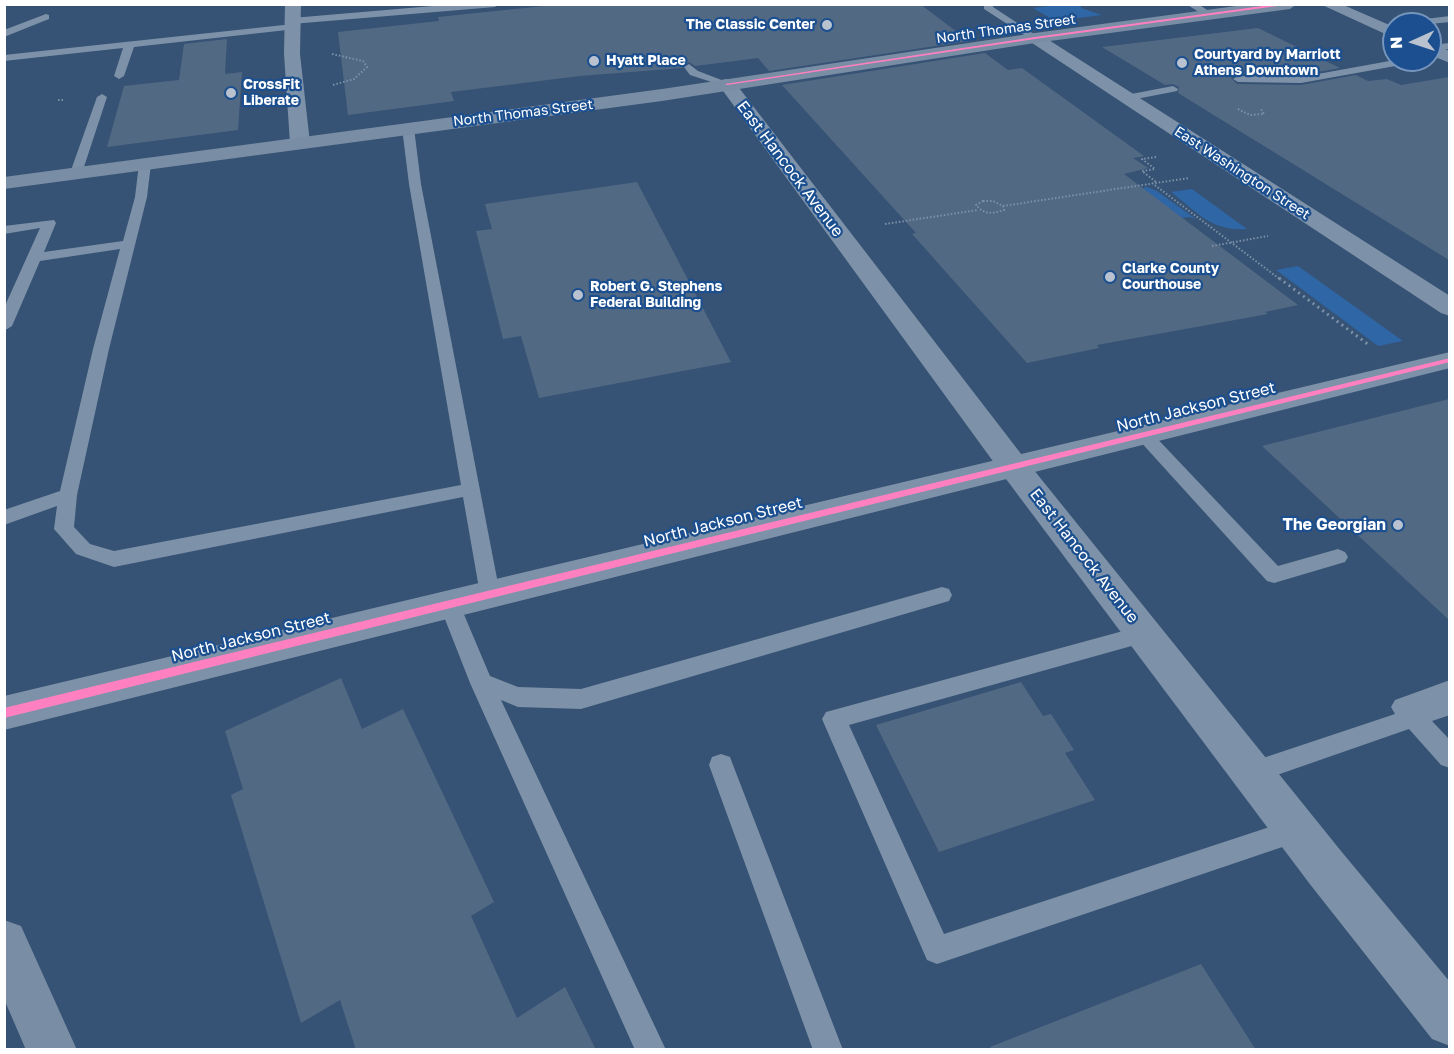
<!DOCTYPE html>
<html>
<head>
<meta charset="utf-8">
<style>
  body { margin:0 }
  #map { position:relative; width:1454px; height:1054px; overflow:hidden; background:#365274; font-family:"Golos Text",sans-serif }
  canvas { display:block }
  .frame { position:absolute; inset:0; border:6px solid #fff; pointer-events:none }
  .north { position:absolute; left:1382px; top:12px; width:60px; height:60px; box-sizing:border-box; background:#1b4f8f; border:2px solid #7695bc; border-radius:50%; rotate:267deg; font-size:16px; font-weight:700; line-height:24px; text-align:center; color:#fff }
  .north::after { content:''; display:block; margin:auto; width:21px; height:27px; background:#b9c2ce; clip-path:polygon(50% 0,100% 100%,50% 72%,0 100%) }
</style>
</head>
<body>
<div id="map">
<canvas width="1454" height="1054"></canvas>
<div class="frame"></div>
<div class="north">N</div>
</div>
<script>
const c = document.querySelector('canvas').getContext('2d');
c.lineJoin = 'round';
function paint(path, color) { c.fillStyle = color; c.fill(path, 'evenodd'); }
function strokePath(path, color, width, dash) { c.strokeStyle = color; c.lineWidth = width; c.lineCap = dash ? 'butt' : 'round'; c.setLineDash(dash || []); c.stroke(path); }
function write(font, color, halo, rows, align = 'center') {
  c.font = font + ' "Golos Text",sans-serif'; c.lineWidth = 4.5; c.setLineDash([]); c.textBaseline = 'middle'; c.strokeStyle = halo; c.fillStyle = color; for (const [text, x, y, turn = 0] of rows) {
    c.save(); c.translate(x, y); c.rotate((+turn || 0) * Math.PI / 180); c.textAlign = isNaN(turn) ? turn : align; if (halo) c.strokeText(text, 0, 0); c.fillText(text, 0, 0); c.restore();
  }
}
paint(new Path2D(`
  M 1063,4 L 1081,5 L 1081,8 L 1102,15 L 1055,21 L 1033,8 Z
  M 1147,187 L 1157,191 L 1196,219 L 1189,217 L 1182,218 L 1138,189 Z
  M 1192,189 L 1247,229 C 1212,232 1197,212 1171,192 Z
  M 1298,266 L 1403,341 L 1378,346 L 1276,270 Z`), '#2f66a5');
paint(new Path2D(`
  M 563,4 L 920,4 L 969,41 L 769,71 L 758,58 L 695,66 L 689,62 L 682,68 L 580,76 L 451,92 L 454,101 L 348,115 L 338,32 L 439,21 L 438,17 Z
  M 1258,28 L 1340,68 L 1301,75 L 1238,74 L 1231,78 L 1237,84 L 1301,85 L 1356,75 L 1368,81 L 1387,79 L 1401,85 L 1449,77 L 1449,260 L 1178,93 L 1179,87 L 1173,84 L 1165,85 L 1102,47 Z
  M 227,39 L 225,74 L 242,72 L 238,130 L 107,147 L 124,86 L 179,80 L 184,44 Z
  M 985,53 L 1008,70 L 1022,68 L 1144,156 L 1133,158 L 1148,168 L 1124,174 L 1298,305 L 1265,312 L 1268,314 L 1097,345 L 1099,348 L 1027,363 L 912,234 L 916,233 L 782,85 Z
  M 637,182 L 731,362 L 539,398 L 521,336 L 503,339 L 476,231 L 492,229 L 485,204 Z
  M 1449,399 L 1449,620 L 1262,446 Z
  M 341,678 L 362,729 L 403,709 L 494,902 L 471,916 L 517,1018 L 565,987 L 596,1050 L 356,1050 L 340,1000 L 301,1023 L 231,795 L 243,789 L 225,731 Z
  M 1021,682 L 1043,716 L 1051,714 L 1074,750 L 1065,753 L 1095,800 L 939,852 L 876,725 Z
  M 1201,964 L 1256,1050 L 991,1050 L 990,1047 Z`), '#526984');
strokePath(new Path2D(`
  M 332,54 L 363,61 L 367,67 L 354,79 L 333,85
  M 58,100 L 63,100
  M 1238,109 L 1250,115 L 1264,114 L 1261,109
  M 1156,157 L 1142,159 L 1155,169 L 1142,171 L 1156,182
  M 1152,183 L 1281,280
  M 983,201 L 993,201 L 1003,206 L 1004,210 C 992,214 985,215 976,205 Z
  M 1003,206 L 1189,178
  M 885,224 L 978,210
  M 1212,246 L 1268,236`), '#7d92a8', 2, [1.5, 2]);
strokePath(new Path2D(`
  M 1279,278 L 1369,345`), '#7d92a8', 3, [2, 4]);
paint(new Path2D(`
  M 456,4 L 499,4 L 495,7 L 292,24 L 287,21 L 292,18 Z
  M 984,4 L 994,4 L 993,7 L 1040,38 L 1032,40 L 984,9 Z
  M 1186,4 L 1198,4 L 1215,15 L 1207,17 Z
  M 46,14 L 49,15 L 49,19 L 4,37 L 4,30 Z
  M 1450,16 L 1450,22 L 1430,24 L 1420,22 L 1425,19 Z
  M 293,24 L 298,27 L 296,29 L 134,47 L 124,76 L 119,79 L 114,76 L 123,48 L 4,61 L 4,55 Z
  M 1450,43 L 1450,49 L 1430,51 L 1430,45 Z
  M 1395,60 L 1417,60 L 1412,63 L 1301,83 L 1238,82 L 1233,79 L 1238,76 L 1301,77 Z
  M 689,64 L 698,71 L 732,84 L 727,87 L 690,75 L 684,67 Z
  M 1173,86 L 1178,89 L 1177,91 L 1126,101 L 1121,98 L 1126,95 Z
  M 102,94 L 107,97 L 82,173 L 76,177 L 72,176 L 70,173 L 97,97 Z
  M 408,125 L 414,128 L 421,184 L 500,594 L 497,600 L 490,602 L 483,600 L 480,594 L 463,497 L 114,567 L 76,554 L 54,529 L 57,506 L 4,525 L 4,510 L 60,491 L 93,349 L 120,249 L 40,261 L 12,326 L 4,331 L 4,308 L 40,228 L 4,234 L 4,226 L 54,220 L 56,223 L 44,252 L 123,241 L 135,197 L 139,164 L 145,160 L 151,164 L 147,197 L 109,349 L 77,495 L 74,527 L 90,544 L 114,551 L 461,485 L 409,184 L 402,128 Z
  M 1144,429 L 1150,431 L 1278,566 L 1338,549 L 1345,552 L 1348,557 L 1345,562 L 1274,583 L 1267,581 L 1138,439 L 1135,435 L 1138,431 Z
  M 942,587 L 949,589 L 952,595 L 949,601 L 581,709 L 518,707 L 501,700 L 666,1050 L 635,1050 L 470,683 L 439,604 L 443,598 L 450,596 L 457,598 L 490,676 L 518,687 L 581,689 Z
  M 1145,625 L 1153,628 L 1156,634 L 1153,640 L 849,725 L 944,934 L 1297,818 L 1306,821 L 1310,830 L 1306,839 L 937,964 L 927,960 L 822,719 L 826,712 Z
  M 1450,680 L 1450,715 L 1432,721 L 1450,740 L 1450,768 L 1441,765 L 1409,729 L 1254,783 L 1245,780 L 1242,772 L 1245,764 L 1395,714 L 1391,707 L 1395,700 Z
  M 721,754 L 730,757 L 733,765 L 843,1050 L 813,1050 L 709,765 L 712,757 Z`), '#7d92a8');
paint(new Path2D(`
  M 285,4 L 301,4 L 300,54 L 310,143 L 307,147 L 293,147 L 290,143 L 284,54 Z
  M 1035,33 L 1041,35 L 1450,296 L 1450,316 L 1441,313 L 1029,41 L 1027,38 Z
  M 1450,352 L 1450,368 L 4,730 L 4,696 Z`), '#7d92a8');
paint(new Path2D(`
  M 1320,4 L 1341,4 L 1394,27 L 1394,38 Z
  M 1430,44 L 1450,51 L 1450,63 L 1430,55 Z
  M 727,79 L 733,80 L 1025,459 L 1341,851 L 1450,982 L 1450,1046 L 1432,1039 L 1309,883 L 1003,475 L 718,84 L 721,80 Z`), '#7d92a8');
paint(new Path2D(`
  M 1251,4 L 1297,4 L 1290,9 L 1035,43 L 662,101 L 4,189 L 4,177 L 662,89 L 1035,33 Z
  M 4,920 L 21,926 L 77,1050 L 26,1050 L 4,999 Z`), '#798da4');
paint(new Path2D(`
  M 1277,4 L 1292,4 L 1035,39 L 727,85 L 725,84 L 1035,37 Z
  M 1450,358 L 1450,362 L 4,718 L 4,708 Z`), '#ff80c0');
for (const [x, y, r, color] of [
  [827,25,6,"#b9c2ce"],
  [594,61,6,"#b9c2ce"],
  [1182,63,6,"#b9c2ce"],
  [231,93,6,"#b9c2ce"],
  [1110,277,6,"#b9c2ce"],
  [578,295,6,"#b9c2ce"],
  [1398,525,6,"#b9c2ce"]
]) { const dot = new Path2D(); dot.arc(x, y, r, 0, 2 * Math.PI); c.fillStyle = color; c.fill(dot); strokePath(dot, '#1b4f8f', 2); }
write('bold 14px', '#fff', '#1b4f8f', [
  ["The Classic Center",815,25,"right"],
  ["Courtyard by Marriott",1194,55],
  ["Athens Downtown",1194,71],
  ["Hyatt Place",606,61],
  ["CrossFit",243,85],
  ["Liberate",243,101],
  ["Clarke County",1122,269],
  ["Courthouse",1122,285],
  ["Robert G. Stephens",590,287],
  ["Federal Building",590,303]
], 'left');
write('14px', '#fff', '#1b4f8f', [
  ["North Thomas Street",1006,29,-8],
  ["North Thomas Street",523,113,-7],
  ["East Washington Street",1242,173,33]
]);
write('16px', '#fff', '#1b4f8f', [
  ["East Hancock Avenue",790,169,53],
  ["North Jackson Street",1196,407,-14],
  ["North Jackson Street",723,522,-14],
  ["East Hancock Avenue",1084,556,52],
  ["North Jackson Street",251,637,-14]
]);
write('bold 16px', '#fff', '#1b4f8f', [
  ["The Georgian",1386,525]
], 'right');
</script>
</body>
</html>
